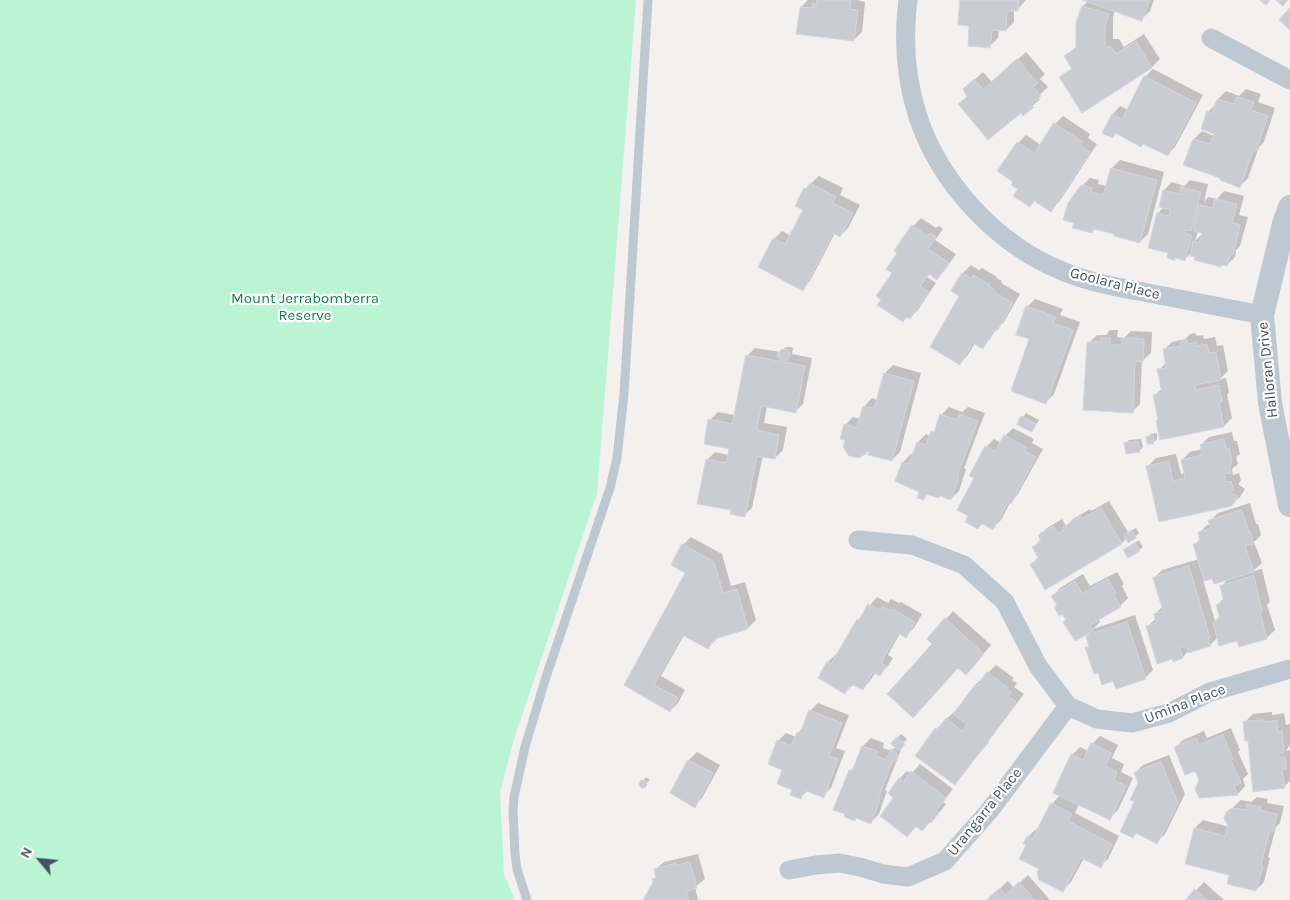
<!DOCTYPE html>
<html>
<head>
<meta charset="utf-8">
<style>
  body { margin:0 }
  #map { position:relative; width:1290px; height:900px; overflow:hidden; background:#f3f0f0; font-family:Karla,sans-serif }
  canvas { display:block }
  .north { position:absolute; left:15px; top:835px; width:50px; height:50px; -webkit-text-stroke:4px #fff; paint-order:stroke; rotate:298deg; font-size:14px; font-weight:700; line-height:20px; text-align:center; color:#465360 }
  .north::after { content:''; display:block; margin:auto; width:18px; height:22px; background:#465360; clip-path:polygon(50% 0,100% 100%,50% 72%,0 100%) }
</style>
</head>
<body>
<div id="map">
<canvas width="1290" height="900"></canvas>
<div class="north">N</div>
</div>
<script>
const c = document.querySelector('canvas').getContext('2d');
c.lineJoin = 'round';
function paint(path, color) { c.fillStyle = color; c.fill(path, 'evenodd'); }
function strokePath(path, color, width, dash) { c.strokeStyle = color; c.lineWidth = width; c.lineCap = dash ? 'butt' : 'round'; c.setLineDash(dash || []); c.stroke(path); }
function write(font, color, halo, rows, align = 'center') {
  c.font = font + ' Karla,sans-serif'; c.lineWidth = 4.5; c.setLineDash([]); c.textBaseline = 'middle'; c.strokeStyle = halo; c.fillStyle = color; for (const [text, x, y, turn = 0] of rows) {
    c.save(); c.translate(x, y); c.rotate((+turn || 0) * Math.PI / 180); c.textAlign = isNaN(turn) ? turn : align; if (halo) c.strokeText(text, 0, 0); c.fillText(text, 0, 0); c.restore();
  }
}
paint(new Path2D(`
  M 0,0 L 636,0 L 597,494 L 514,739 L 500,792 L 504,874 L 515,900 L 0,900 Z`), '#bbf4d3');
paint(new Path2D(`
  M 808,0 L 857,0 L 865,2 L 862,32 L 854,40 L 801,7 Z
  M 961,0 L 1026,0 L 1017,10 L 1014,10 L 1014,22 L 1006,30 L 999,30 L 998,38 L 990,46 L 971,25 Z
  M 1087,0 L 1154,0 L 1150,11 L 1142,19 L 1115,10 L 1113,17 L 1113,39 L 1119,39 L 1124,47 L 1144,34 L 1160,59 L 1152,67 L 1082,112 L 1061,78 L 1073,67 L 1066,56 L 1078,45 L 1078,23 L 1083,6 L 1088,1 Z
  M 1026,52 L 1045,74 L 1040,79 L 1048,87 L 1037,97 L 1040,99 L 1023,114 L 1021,112 L 960,104 L 968,96 L 973,81 L 983,72 L 992,82 Z
  M 1153,69 L 1203,95 L 1175,147 L 1167,155 L 1143,143 L 1117,132 L 1112,137 L 1113,114 L 1120,106 L 1128,110 L 1145,77 Z
  M 1246,89 L 1261,94 L 1258,102 L 1275,108 L 1264,142 L 1259,147 L 1248,178 L 1240,186 L 1221,177 L 1184,164 L 1194,139 L 1202,131 L 1214,136 L 1215,133 L 1208,112 L 1216,104 L 1218,99 L 1226,91 L 1239,96 Z
  M 1063,116 L 1090,134 L 1088,138 L 1097,144 L 1059,202 L 1051,210 L 1035,200 L 1030,205 L 1020,189 L 1018,143 L 1026,135 L 1041,145 L 1055,124 Z
  M 1120,160 L 1164,172 L 1148,234 L 1140,242 L 1096,228 L 1092,232 L 1082,186 L 1090,178 L 1099,180 L 1098,184 L 1107,186 L 1112,168 Z
  M 819,176 L 843,188 L 840,195 L 860,205 L 848,228 L 840,236 L 835,233 L 810,281 L 802,289 L 774,239 L 782,231 L 791,236 L 804,210 L 805,189 Z
  M 1190,180 L 1208,184 L 1204,202 L 1208,197 L 1217,199 L 1224,191 L 1244,196 L 1239,215 L 1248,217 L 1240,246 L 1236,250 L 1235,257 L 1227,265 L 1222,264 L 1221,265 L 1189,255 L 1185,259 L 1177,257 L 1175,259 L 1170,252 L 1158,213 L 1164,207 L 1164,190 L 1172,182 L 1184,186 ZM 1198,231 L 1204,232 L 1195,241 Z
  M 921,218 L 936,228 L 939,226 L 943,229 L 935,240 L 956,254 L 945,270 L 937,278 L 930,274 L 927,277 L 936,283 L 918,310 L 910,318 L 907,316 L 902,321 L 894,273 L 913,226 Z
  M 971,265 L 979,270 L 982,268 L 997,277 L 996,278 L 1002,281 L 1001,283 L 1020,294 L 1004,322 L 996,329 L 990,339 L 982,347 L 975,343 L 968,355 L 960,363 L 961,296 L 953,291 L 963,273 Z
  M 1035,299 L 1063,309 L 1060,315 L 1080,322 L 1054,394 L 1046,402 L 1031,339 L 1027,307 Z
  M 1110,330 L 1118,330 L 1117,337 L 1124,338 L 1131,331 L 1152,332 L 1151,353 L 1142,361 L 1140,404 L 1132,412 L 1089,343 L 1097,335 L 1106,335 Z
  M 1195,333 L 1197,336 L 1203,335 L 1204,339 L 1215,337 L 1217,346 L 1223,345 L 1228,371 L 1220,379 L 1226,378 L 1229,392 L 1227,395 L 1232,418 L 1224,426 L 1157,421 L 1159,419 L 1155,395 L 1163,388 L 1159,370 L 1167,362 L 1164,350 L 1172,342 L 1185,339 L 1190,334 Z
  M 786,347 L 791,347 L 793,348 L 792,354 L 812,358 L 803,404 L 795,412 L 767,406 L 764,423 L 787,427 L 783,450 L 775,458 L 763,455 L 752,508 L 744,515 L 732,509 L 707,460 L 715,452 L 729,455 L 730,448 L 710,420 L 718,412 L 735,415 L 747,356 L 755,348 L 781,352 Z
  M 893,365 L 921,373 L 900,452 L 892,460 L 870,451 L 865,453 L 847,439 L 845,425 L 853,417 L 861,419 L 865,406 L 872,398 L 877,400 L 885,373 Z
  M 949,407 L 962,412 L 968,407 L 985,413 L 964,468 L 966,469 L 959,491 L 951,499 L 939,494 L 929,493 L 923,499 L 921,492 L 896,481 L 903,462 L 911,454 L 913,455 L 918,442 L 926,434 L 931,436 L 937,428 L 941,415 Z
  M 1026,413 L 1039,420 L 1032,431 L 1018,424 Z
  M 1013,428 L 1034,439 L 1032,443 L 1043,449 L 1018,494 L 1010,503 L 1001,520 L 993,528 L 983,523 L 978,528 L 970,516 L 975,478 L 986,447 L 994,439 L 1001,443 L 1005,436 Z
  M 1232,432 L 1234,441 L 1237,441 L 1240,454 L 1236,457 L 1238,464 L 1232,469 L 1233,475 L 1239,473 L 1241,481 L 1238,484 L 1245,489 L 1240,497 L 1231,505 L 1160,521 L 1148,466 L 1156,458 L 1176,454 L 1181,474 L 1185,473 L 1182,460 L 1190,452 L 1202,449 L 1201,445 L 1209,437 Z
  M 1157,433 L 1157,439 L 1153,443 L 1147,437 L 1151,434 Z
  M 1141,439 L 1143,447 L 1139,451 L 1126,444 L 1129,440 Z
  M 1109,501 L 1128,532 L 1136,528 L 1139,533 L 1135,537 L 1128,541 L 1127,538 L 1122,543 L 1032,564 L 1039,556 L 1034,547 L 1041,539 L 1039,536 L 1047,528 L 1062,519 L 1066,526 L 1073,519 L 1090,509 L 1091,511 Z
  M 1250,503 L 1256,524 L 1258,524 L 1261,535 L 1254,542 L 1262,563 L 1253,571 L 1262,569 L 1270,602 L 1267,605 L 1275,630 L 1267,638 L 1238,639 L 1218,637 L 1210,645 L 1188,651 L 1183,657 L 1148,626 L 1156,618 L 1155,614 L 1163,606 L 1154,578 L 1162,570 L 1199,559 L 1195,544 L 1201,538 L 1199,533 L 1207,525 L 1211,524 L 1210,521 L 1218,513 ZM 1213,577 L 1229,578 L 1221,587 L 1224,598 L 1217,605 L 1220,616 L 1215,621 L 1203,580 Z
  M 691,537 L 722,554 L 731,586 L 745,582 L 756,620 L 748,628 L 718,637 L 708,648 L 684,635 L 661,676 L 685,690 L 678,703 L 670,711 L 625,685 L 687,572 L 683,545 Z
  M 1139,540 L 1143,547 L 1139,550 L 1125,550 Z
  M 1117,572 L 1124,584 L 1122,586 L 1128,598 L 1120,606 L 1098,618 L 1100,622 L 1093,629 L 1135,615 L 1153,670 L 1145,678 L 1087,648 L 1090,645 L 1087,636 L 1093,629 L 1075,640 L 1067,620 L 1053,596 L 1060,588 L 1083,574 L 1090,586 Z
  M 877,597 L 888,603 L 891,599 L 899,603 L 901,602 L 922,614 L 914,628 L 906,636 L 900,633 L 888,655 L 893,658 L 888,666 L 880,674 L 876,672 L 870,681 L 863,689 L 854,684 L 845,692 L 828,662 L 836,654 L 838,655 L 858,620 Z
  M 953,611 L 991,645 L 973,665 L 958,666 L 933,643 L 946,619 Z
  M 996,665 L 1014,678 L 1012,680 L 1017,683 L 1014,687 L 1024,694 L 988,741 L 989,742 L 955,783 L 917,755 L 936,729 L 955,711 L 956,712 L 975,685 Z
  M 818,703 L 849,715 L 836,748 L 845,751 L 831,788 L 823,796 L 808,790 L 800,798 L 784,769 L 778,741 L 786,733 L 796,737 L 798,733 L 804,726 L 810,711 Z
  M 1272,712 L 1272,715 L 1284,713 L 1286,725 L 1290,724 L 1290,745 L 1286,751 L 1290,750 L 1290,781 L 1284,787 L 1249,740 L 1245,722 L 1253,714 Z
  M 1231,728 L 1240,750 L 1238,752 L 1248,774 L 1243,779 L 1245,786 L 1238,794 L 1200,797 L 1200,780 L 1195,769 L 1175,748 L 1183,740 L 1204,731 L 1207,738 Z
  M 901,734 L 907,739 L 899,748 L 901,750 L 885,790 L 887,791 L 879,814 L 871,822 L 850,771 L 856,765 L 863,746 L 871,738 L 884,743 L 883,748 L 892,751 L 895,747 L 897,738 Z
  M 1100,736 L 1118,745 L 1112,758 L 1124,764 L 1121,772 L 1133,778 L 1118,810 L 1110,818 L 1079,804 L 1075,813 L 1119,836 L 1108,859 L 1100,866 L 1084,858 L 1071,882 L 1063,890 L 1041,868 L 1028,845 L 1028,837 L 1036,829 L 1038,830 L 1052,804 L 1060,795 L 1072,755 L 1080,747 L 1088,751 L 1092,744 Z
  M 697,752 L 720,765 L 702,798 L 694,806 L 672,793 L 689,760 Z
  M 1169,755 L 1185,794 L 1165,834 L 1157,842 L 1137,833 L 1133,837 L 1139,783 L 1135,773 L 1143,765 Z
  M 920,764 L 953,789 L 943,802 L 946,804 L 939,813 L 931,821 L 917,825 L 907,836 L 895,797 L 899,779 L 907,771 L 911,774 Z
  M 645,778 L 648,778 L 650,780 L 643,786 L 641,784 Z
  M 1257,797 L 1268,799 L 1267,803 L 1284,806 L 1280,823 L 1276,827 L 1268,857 L 1270,858 L 1264,882 L 1256,890 L 1231,875 L 1195,828 L 1203,820 L 1230,827 L 1227,813 L 1241,800 L 1251,802 Z
  M 698,854 L 705,879 L 695,887 L 698,900 L 645,900 L 655,882 L 654,879 L 657,876 L 656,869 L 664,862 Z
  M 1028,875 L 1050,900 L 987,900 L 1008,881 L 1014,888 Z
  M 1204,882 L 1224,900 L 1187,900 Z`), '#0003');
const building = new Path2D(`
  M 817,0 L 851,0 L 850,9 L 858,10 L 854,41 L 796,34 L 800,7 L 812,8 L 813,3 L 816,4 Z
  M 960,0 L 1019,0 L 1018,11 L 1007,11 L 1006,31 L 992,30 L 990,48 L 968,46 L 969,26 L 958,25 Z
  M 1083,0 L 1150,0 L 1142,21 Z
  M 1260,0 L 1270,0 L 1266,5 Z
  M 1276,0 L 1288,0 L 1283,6 Z
  M 1082,6 L 1109,14 L 1105,26 L 1105,47 L 1111,47 L 1116,54 L 1136,41 L 1152,68 L 1082,113 L 1059,77 L 1072,69 L 1064,56 L 1076,48 L 1076,23 Z
  M 1290,8 L 1290,30 L 1279,20 Z
  M 1017,59 L 1038,83 L 1033,87 L 1041,96 L 1030,105 L 1034,107 L 1023,116 L 1021,113 L 988,140 L 958,104 L 967,97 L 963,89 L 974,79 L 983,89 Z
  M 1144,76 L 1196,103 L 1168,156 L 1143,144 L 1141,147 L 1115,133 L 1113,138 L 1102,133 L 1112,114 L 1122,119 Z
  M 1237,97 L 1254,102 L 1251,110 L 1268,116 L 1256,151 L 1253,150 L 1240,188 L 1220,180 L 1220,178 L 1183,165 L 1193,139 L 1210,144 L 1214,134 L 1201,129 L 1207,111 L 1212,113 L 1217,99 L 1234,104 Z
  M 1054,123 L 1083,142 L 1081,146 L 1090,152 L 1051,212 L 1034,201 L 1030,207 L 1013,196 L 1018,189 L 1011,185 L 1013,182 L 997,171 L 1017,142 L 1034,153 Z
  M 1111,168 L 1157,180 L 1140,243 L 1114,236 L 1114,234 L 1094,229 L 1092,233 L 1072,228 L 1074,223 L 1063,220 L 1068,203 L 1081,185 L 1092,188 L 1091,192 L 1103,195 Z
  M 810,183 L 836,197 L 833,203 L 853,213 L 840,237 L 833,233 L 803,291 L 758,267 L 773,238 L 785,244 L 803,210 L 795,206 L 804,188 L 806,189 Z
  M 1181,187 L 1201,192 L 1191,231 L 1186,230 L 1186,234 L 1192,236 L 1185,261 L 1175,258 L 1175,261 L 1167,258 L 1168,253 L 1148,248 L 1157,213 L 1169,216 L 1170,210 L 1159,207 L 1163,190 L 1180,194 Z
  M 1215,199 L 1237,204 L 1232,223 L 1240,225 L 1233,255 L 1230,255 L 1227,266 L 1221,265 L 1221,267 L 1194,260 L 1195,257 L 1190,256 L 1193,241 L 1199,243 L 1202,233 L 1193,231 L 1199,205 L 1213,208 Z
  M 912,225 L 927,236 L 930,233 L 936,237 L 928,249 L 949,263 L 937,280 L 929,274 L 920,286 L 929,292 L 910,319 L 906,317 L 903,322 L 877,305 L 881,300 L 876,296 L 892,273 L 886,269 L 897,253 L 894,251 Z
  M 962,273 L 971,278 L 973,275 L 990,285 L 989,286 L 995,290 L 994,292 L 1013,303 L 997,331 L 994,329 L 983,349 L 973,343 L 960,365 L 930,347 L 959,296 L 951,291 Z
  M 1026,306 L 1056,317 L 1053,323 L 1073,330 L 1046,404 L 1011,391 L 1029,339 L 1016,335 Z
  M 1101,338 L 1110,338 L 1110,345 L 1122,345 L 1122,338 L 1144,339 L 1143,362 L 1135,361 L 1133,413 L 1083,410 L 1087,342 L 1101,342 Z
  M 1187,340 L 1188,344 L 1196,342 L 1196,346 L 1207,344 L 1209,353 L 1216,352 L 1221,380 L 1195,385 L 1196,390 L 1219,385 L 1222,402 L 1219,402 L 1224,427 L 1160,440 L 1156,421 L 1158,420 L 1153,395 L 1162,393 L 1157,369 L 1166,368 L 1163,349 L 1181,346 L 1180,342 Z
  M778 355a6 6 0 1 1 12 0a6 6 0 1 1-12 0Z
  M 746,355 L 805,366 L 796,413 L 761,406 L 757,430 L 779,435 L 775,459 L 757,456 L 745,517 L 730,514 L 731,510 L 697,504 L 706,459 L 726,463 L 729,449 L 704,444 L 708,419 L 732,424 Z
  M 884,373 L 914,381 L 892,461 L 868,455 L 869,452 L 866,452 L 866,454 L 858,458 L 849,456 L 843,447 L 845,440 L 840,439 L 844,424 L 857,428 L 863,406 L 874,408 Z
  M 940,414 L 957,420 L 959,414 L 978,421 L 957,476 L 959,477 L 951,500 L 940,496 L 938,498 L 926,494 L 924,500 L 917,498 L 919,492 L 895,481 L 902,462 L 909,464 L 917,442 L 926,445 L 931,431 L 934,432 Z
  M 1021,416 L 1036,424 L 1032,432 L 1017,425 Z
  M 1004,435 L 1027,448 L 1025,451 L 1036,457 L 1011,504 L 1008,502 L 993,530 L 981,523 L 978,529 L 965,522 L 968,516 L 957,510 L 974,478 L 969,476 L 985,446 L 995,451 Z
  M 1153,436 L 1154,444 L 1147,444 L 1146,437 Z
  M 1224,439 L 1226,449 L 1229,448 L 1232,463 L 1229,466 L 1231,473 L 1224,474 L 1226,482 L 1231,481 L 1234,490 L 1228,491 L 1238,497 L 1232,506 L 1159,522 L 1146,466 L 1169,461 L 1173,481 L 1185,478 L 1181,460 L 1202,455 L 1200,445 Z
  M 1138,442 L 1140,452 L 1126,454 L 1124,443 Z
  M 1101,508 L 1122,544 L 1045,590 L 1030,564 L 1039,559 L 1032,547 L 1041,542 L 1038,535 L 1053,526 L 1058,533 L 1065,529 L 1063,527 L 1081,516 L 1083,518 Z
  M 1242,510 L 1249,532 L 1250,531 L 1254,544 L 1245,546 L 1254,572 L 1214,584 L 1212,579 L 1204,581 L 1193,544 L 1200,542 L 1198,532 L 1211,529 L 1208,521 Z
  M 1132,531 L 1136,538 L 1128,543 L 1124,535 Z
  M 1135,543 L 1140,551 L 1128,558 L 1123,550 Z
  M 682,544 L 714,562 L 723,593 L 737,589 L 748,629 L 714,639 L 708,649 L 682,635 L 654,685 L 678,698 L 670,712 L 624,685 L 685,573 L 671,565 Z
  M 1189,566 L 1210,638 L 1208,639 L 1211,646 L 1188,653 L 1187,646 L 1180,648 L 1183,658 L 1173,662 L 1172,659 L 1157,664 L 1146,626 L 1156,623 L 1154,614 L 1163,611 L 1153,578 Z
  M 1254,576 L 1262,611 L 1260,612 L 1267,639 L 1239,647 L 1237,641 L 1219,646 L 1213,622 L 1220,619 L 1216,605 L 1224,602 L 1220,586 Z
  M 1108,579 L 1116,593 L 1114,595 L 1121,607 L 1090,625 L 1093,631 L 1075,641 L 1063,622 L 1066,620 L 1062,614 L 1059,616 L 1054,607 L 1057,605 L 1051,596 L 1075,581 L 1082,593 Z
  M 868,604 L 880,610 L 882,606 L 891,611 L 892,609 L 915,622 L 906,638 L 898,633 L 881,663 L 886,666 L 880,676 L 873,672 L 863,690 L 851,684 L 845,694 L 818,678 L 827,661 L 831,664 L 857,619 L 859,620 Z
  M 945,618 L 984,654 L 966,675 L 958,668 L 913,718 L 887,694 L 932,644 L 927,639 Z
  M 1127,622 L 1146,679 L 1116,689 L 1113,681 L 1102,685 L 1098,673 L 1094,674 L 1085,647 L 1089,647 L 1086,636 Z
  M 987,672 L 1007,687 L 1006,688 L 1011,692 L 1008,696 L 1017,703 L 955,785 L 915,756 L 935,728 L 937,730 L 946,718 L 962,731 L 967,724 L 953,714 L 975,685 L 977,686 Z
  M 809,710 L 842,723 L 829,756 L 838,759 L 824,798 L 804,790 L 801,799 L 790,795 L 792,790 L 777,784 L 782,770 L 768,764 L 777,740 L 791,746 L 797,732 L 800,733 Z
  M 1264,720 L 1264,722 L 1277,720 L 1278,732 L 1282,731 L 1284,753 L 1278,753 L 1279,758 L 1285,757 L 1286,769 L 1282,769 L 1285,788 L 1253,792 L 1248,741 L 1245,741 L 1243,722 Z
  M 1223,735 L 1233,759 L 1231,760 L 1241,783 L 1234,786 L 1238,795 L 1199,798 L 1195,789 L 1199,780 L 1195,771 L 1185,775 L 1174,747 L 1196,738 L 1199,745 Z
  M 897,737 L 905,744 L 899,751 L 891,744 Z
  M 1091,743 L 1111,753 L 1105,766 L 1117,772 L 1114,780 L 1126,786 L 1110,820 L 1053,793 L 1071,754 L 1083,760 Z
  M 862,746 L 877,751 L 876,756 L 892,762 L 878,798 L 880,799 L 871,824 L 856,818 L 855,821 L 844,817 L 845,814 L 833,810 L 849,770 L 852,771 Z
  M 892,749 L 898,754 L 895,762 L 887,758 Z
  M 688,760 L 713,773 L 695,808 L 670,793 Z
  M 1161,762 L 1178,803 L 1157,844 L 1136,833 L 1133,838 L 1120,832 L 1134,802 L 1130,800 L 1138,783 L 1134,773 Z
  M 911,771 L 946,798 L 936,811 L 939,813 L 931,823 L 930,822 L 922,831 L 916,826 L 907,837 L 880,816 L 893,798 L 888,793 L 899,778 L 903,782 Z
  M639 784a4 4 0 1 1 8 0a4 4 0 1 1-8 0Z
  M 1051,803 L 1072,814 L 1068,821 L 1112,844 L 1101,868 L 1081,858 L 1063,892 L 1039,880 L 1037,872 L 1039,869 L 1019,859 L 1026,845 L 1023,844 L 1027,836 L 1032,839 Z
  M 1247,804 L 1261,807 L 1260,810 L 1277,814 L 1273,832 L 1270,830 L 1261,865 L 1263,866 L 1256,891 L 1227,884 L 1229,875 L 1185,864 L 1194,828 L 1225,836 L 1228,826 L 1224,818 L 1226,812 L 1232,808 L 1246,810 Z
  M 690,862 L 697,888 L 686,891 L 689,900 L 643,900 L 653,882 L 652,879 L 656,878 L 654,869 L 676,863 L 676,865 Z
  M 1019,882 L 1035,900 L 986,900 L 1000,888 L 1005,895 Z
  M 1195,889 L 1207,900 L 1186,900 Z`);
paint(building, '#caccd3');
strokePath(building, '#d4d6dd', 1);
strokePath(new Path2D(`
  M 527,900 L 517,869 L 515,854 L 513,811 L 514,797 L 525,747 L 545,680 L 610,488 L 617,458 L 624,394 L 648,0`), '#bdc8d1', 9);
strokePath(new Path2D(`
  M 908,0 C 903,38 906,80 918,117 C 940,183 996,244 1062,271 C 1091,283 1122,288 1154,294 C 1190,301 1226,308 1262,315
  M 1211,38 L 1290,80
  M 858,540 L 912,545 L 964,565 L 1005,602 L 1038,666 L 1068,706 L 1097,719 L 1132,723 L 1169,713 L 1210,692 L 1290,669
  M 789,870 L 816,865 L 840,863 L 860,867 L 883,874 L 908,877 L 945,861 L 990,810 L 1068,706`), '#bdc8d1', 19);
strokePath(new Path2D(`
  M 1290,207 L 1284,224 L 1262,315 L 1270,403 L 1290,505`), '#bdc8d1', 24);
write('15px', '#465360', '#fff', [
  ["Goolara Place",1115,284,14],
  ["Halloran Drive",1268,370,-96],
  ["Umina Place",1185,704,-21],
  ["Urangarra Place",985,812,-51]
]);
write('15px', '#0e854c', '#fff', [
  ["Mount Jerrabomberra",305,299],
  ["Reserve",305,316]
]);
</script>
</body>
</html>
